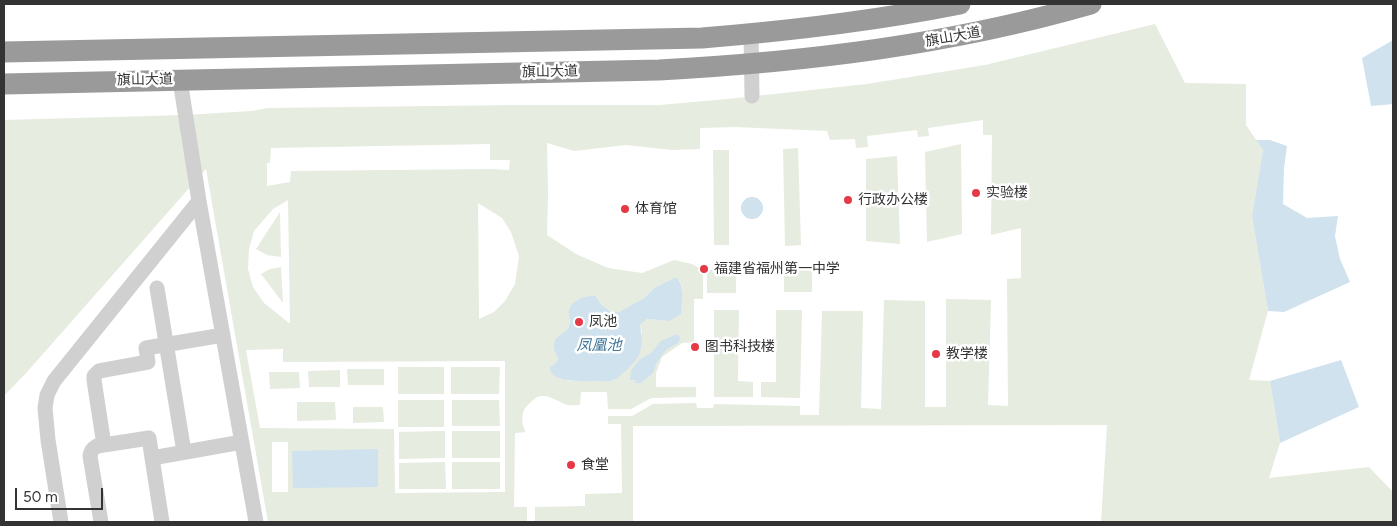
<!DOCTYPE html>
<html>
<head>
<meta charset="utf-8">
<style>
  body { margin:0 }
  #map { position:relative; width:1397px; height:526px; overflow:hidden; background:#fff; font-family:Figtree,sans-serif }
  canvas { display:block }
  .frame { position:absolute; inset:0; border:5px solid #333; pointer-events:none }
  .scale { position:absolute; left:15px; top:488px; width:88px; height:22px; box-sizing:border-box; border:2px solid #333; border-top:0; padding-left:6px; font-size:15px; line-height:18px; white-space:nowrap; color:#333; -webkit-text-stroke:4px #fff; paint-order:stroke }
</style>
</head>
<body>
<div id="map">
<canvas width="1397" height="526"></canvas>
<div class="frame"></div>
<div class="scale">50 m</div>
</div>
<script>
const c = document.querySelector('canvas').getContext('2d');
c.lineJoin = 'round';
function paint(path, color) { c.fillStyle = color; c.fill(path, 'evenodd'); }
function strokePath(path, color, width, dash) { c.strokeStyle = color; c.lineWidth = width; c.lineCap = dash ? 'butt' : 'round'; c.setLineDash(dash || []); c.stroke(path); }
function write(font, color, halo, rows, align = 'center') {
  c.font = font + ' Figtree,"Noto Sans SC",sans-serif'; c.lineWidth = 5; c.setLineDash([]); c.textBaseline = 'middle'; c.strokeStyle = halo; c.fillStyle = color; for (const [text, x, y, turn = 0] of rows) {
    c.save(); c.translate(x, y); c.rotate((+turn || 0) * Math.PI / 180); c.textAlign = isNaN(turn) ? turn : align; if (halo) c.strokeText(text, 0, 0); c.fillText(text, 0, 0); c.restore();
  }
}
paint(new Path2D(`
  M 1155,24 L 1185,83 L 1246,84 L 1246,125 L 1263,150 L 1252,216 L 1268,311 L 1249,380 L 1270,381 L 1280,443 L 1269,478 L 1369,467 L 1393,492 L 1393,522 L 1101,522 L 1107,425 L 633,426 L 633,522 L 609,522 L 608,521 L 535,521 L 535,507 L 585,506 L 585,494 L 622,493 L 621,424 L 608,424 L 608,416 L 632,416 L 653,404 L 696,403 L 697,408 L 713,408 L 714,404 L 800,406 L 800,415 L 819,415 L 822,311 L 863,311 L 861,408 L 881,409 L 884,300 L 925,301 L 925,407 L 946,407 L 946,299 L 991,300 L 988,405 L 1008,406 L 1007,279 L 1021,278 L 1021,228 L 991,235 L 992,135 L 983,135 L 983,120 L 928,128 L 929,136 L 918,137 L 917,130 L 867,136 L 868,147 L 856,148 L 855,139 L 830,140 L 827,131 L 736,127 L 700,128 L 700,149 L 672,150 L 626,145 L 574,151 L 547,143 L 548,194 L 547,235 L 576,254 L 608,268 L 642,273 L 674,260 L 692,264 L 703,270 L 703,299 L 694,299 L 694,342 L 682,343 L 662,357 L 656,373 L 656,387 L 696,387 L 696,397 L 651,398 L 631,409 L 608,409 L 607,392 L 581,392 L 580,405 C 575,405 569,406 565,404 C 554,400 543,390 532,401 C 529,404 526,406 524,410 C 521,417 522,426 526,432 L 515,433 L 514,507 L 527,507 L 527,521 L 268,522 L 206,169 L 27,372 L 4,396 L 4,120 L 185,115 L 251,111 L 268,108 L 518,105 L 660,105 L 737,98 L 867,84 L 985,65 ZM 490,144 L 490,160 L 510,160 L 509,170 L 491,169 L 291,171 L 290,182 L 267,186 L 267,163 L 270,163 L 271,148 ZM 288,200 L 290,323 L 289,323 L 264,303 L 253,287 L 248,269 L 249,249 L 254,231 L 273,209 ZM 478,203 L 502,218 L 511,232 L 519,256 L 515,284 L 505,301 L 494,312 L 479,319 ZM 676,277 C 690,291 677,307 669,321 L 647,319 L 640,325 L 642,333 L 633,364 L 613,381 L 568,381 L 550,367 C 555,364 558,362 558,356 L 569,326 L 569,319 L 596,296 L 601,304 L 611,312 L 619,312 L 644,298 L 654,288 ZM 283,349 L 283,362 L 505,361 L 505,492 L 395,493 L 394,429 L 260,428 L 246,350 ZM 272,442 L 288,442 L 288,492 L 272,492 Z
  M 961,144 L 962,234 L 927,242 L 925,152 Z
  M 798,148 L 801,245 L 785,246 L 783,149 Z
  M 713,150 L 729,150 L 729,245 L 714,245 Z
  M 897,156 L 900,244 L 866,241 L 866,159 Z
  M 280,212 L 281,257 L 267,255 L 256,249 Z
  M 281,267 L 283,303 L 261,274 L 270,269 Z
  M 707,270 L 736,270 L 736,293 L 707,293 Z
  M 784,270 L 812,270 L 812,292 L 784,292 Z
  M 714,310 L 739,310 L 738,381 L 753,382 L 753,397 L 714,397 Z
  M 776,310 L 802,310 L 800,398 L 761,397 L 761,382 L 776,382 Z
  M 444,367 L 444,394 L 398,394 L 398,367 Z
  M 451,367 L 500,367 L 499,394 L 451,394 Z
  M 347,369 L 384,369 L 384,385 L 348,385 Z
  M 340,370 L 340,387 L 309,387 L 308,371 Z
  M 269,372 L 299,372 L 300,388 L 270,389 Z
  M 398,400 L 444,400 L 444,427 L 398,427 Z
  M 452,400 L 499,400 L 500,426 L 452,426 Z
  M 297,402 L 335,402 L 336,420 L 297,421 Z
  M 353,407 L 383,407 L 384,422 L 353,423 Z
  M 445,431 L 445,458 L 399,459 L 399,432 Z
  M 452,431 L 500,431 L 500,458 L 452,458 Z
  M 445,462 L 446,489 L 399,489 L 399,463 Z
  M 452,462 L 500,462 L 500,489 L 452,489 Z`), '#e6ecdf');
paint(new Path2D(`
  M 1393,40 L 1393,104 L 1371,106 L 1362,58 Z
  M 1256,140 L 1270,140 L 1287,146 L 1284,168 L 1283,204 L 1307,218 L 1338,216 L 1335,236 L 1340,259 L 1350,282 L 1284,312 L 1268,311 L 1252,216 L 1263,150 Z
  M741 208a11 11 0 1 1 22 0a11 11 0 1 1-22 0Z
  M 676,277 C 686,287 681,302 681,314 L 669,321 L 647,319 L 640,325 C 644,347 642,358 623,373 C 620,375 617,379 614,380 C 610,382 603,381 598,381 C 587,381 549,384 550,367 C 566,357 552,356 554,344 C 555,336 562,335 567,330 C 572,324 568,316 569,310 C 572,300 587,295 596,296 L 601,304 L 611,312 L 619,312 L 644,298 L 654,288 Z
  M 677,334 L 680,337 L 679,342 L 666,350 L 662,355 L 656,364 L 653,373 L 641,383 L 636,383 L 635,380 L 630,380 L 631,371 L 640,359 L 651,353 L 661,341 Z
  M 1341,360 L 1359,407 L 1280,443 L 1270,381 Z
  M 378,449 L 378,487 L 293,488 L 292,451 Z`), '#cfe2ee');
strokePath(new Path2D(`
  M 751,34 L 752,96
  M 180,80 L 199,201 L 256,522
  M 157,288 L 184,452
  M 104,445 L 94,380 L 94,376 L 99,371 L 148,362 L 146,348 L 223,335
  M 61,522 L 48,440 L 45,408 L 47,395 L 54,381 L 199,201
  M 101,522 L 90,456 C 91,451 92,449 97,446 L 149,438 L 152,458
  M 162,522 L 152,458 L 242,442`), '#d0d0d0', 15);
strokePath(new Path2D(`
  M 4,52 L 702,38 C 788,31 875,21 960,4
  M 4,84 L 659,70 C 805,62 949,45 1091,4`), '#9a9a9a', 21);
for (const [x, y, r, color] of [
  [976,193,5,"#e63946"],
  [848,200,5,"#e63946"],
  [625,209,5,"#e63946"],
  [704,269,5,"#e63946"],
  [579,322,5,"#e63946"],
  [695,347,5,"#e63946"],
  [936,354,5,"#e63946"],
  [571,465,5,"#e63946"]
]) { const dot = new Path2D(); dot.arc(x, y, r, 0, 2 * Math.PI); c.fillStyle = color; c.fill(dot); strokePath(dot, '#fff', 2); }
write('14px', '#333', '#fff', [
  ["旗山大道",953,37,-10],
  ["旗山大道",550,72,-1],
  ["旗山大道",145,80,-1]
]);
write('14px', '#333', '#fff', [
  ["实验楼",986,193],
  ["行政办公楼",858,200],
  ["体育馆",635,209],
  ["福建省福州第一中学",714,269],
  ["凤池",589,322],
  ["图书科技楼",705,347],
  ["教学楼",946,354],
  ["食堂",581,465]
], 'left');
write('italic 15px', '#3f7597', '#fff', [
  ["凤凰池",599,346]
]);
</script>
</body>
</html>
